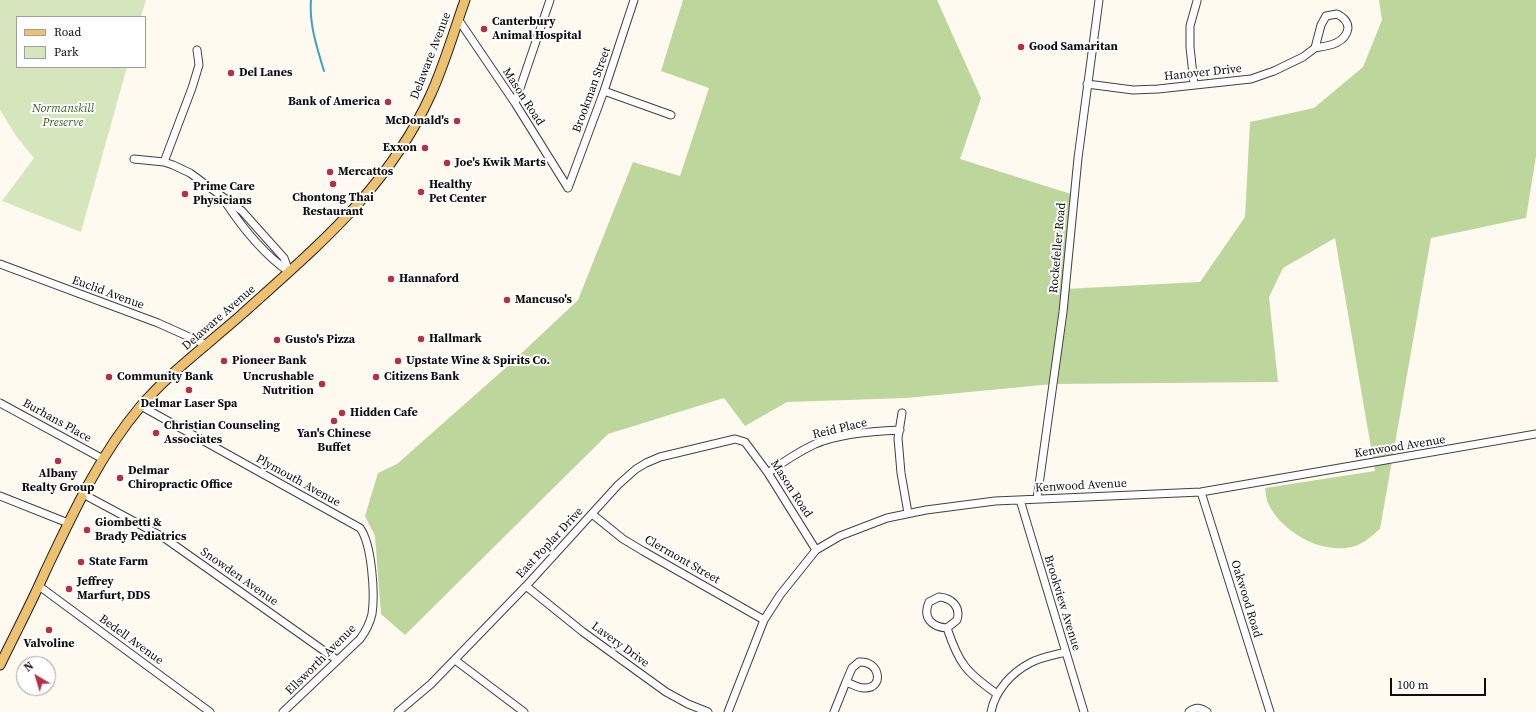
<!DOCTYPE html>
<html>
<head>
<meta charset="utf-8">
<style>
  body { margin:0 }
  #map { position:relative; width:1536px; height:712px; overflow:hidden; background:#fefaf0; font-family:"Source Serif 4",serif }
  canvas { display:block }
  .legend { position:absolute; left:16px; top:16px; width:130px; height:52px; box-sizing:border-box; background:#fff; border:1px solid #9f9f9f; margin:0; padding:5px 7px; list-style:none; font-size:12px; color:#0e0e0e }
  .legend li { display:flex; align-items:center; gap:8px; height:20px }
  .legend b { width:20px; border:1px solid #9f9f9f }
  .north { position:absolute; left:16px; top:656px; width:40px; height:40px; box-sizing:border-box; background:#fff; border:1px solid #9f9f9f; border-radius:50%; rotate:322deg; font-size:11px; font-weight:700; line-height:16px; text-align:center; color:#0e0e0e }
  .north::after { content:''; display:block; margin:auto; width:14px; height:18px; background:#b43045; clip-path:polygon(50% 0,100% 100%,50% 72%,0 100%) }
  .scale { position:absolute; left:1390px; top:678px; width:96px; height:18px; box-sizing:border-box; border:2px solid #0e0e0e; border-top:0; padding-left:5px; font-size:12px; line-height:14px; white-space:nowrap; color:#0e0e0e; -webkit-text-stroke:3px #fff; paint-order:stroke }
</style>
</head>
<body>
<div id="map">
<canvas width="1536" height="712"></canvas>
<ul class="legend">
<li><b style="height:5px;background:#eec170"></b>Road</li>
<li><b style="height:11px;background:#d6e6bc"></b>Park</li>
</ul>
<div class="north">N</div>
<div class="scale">100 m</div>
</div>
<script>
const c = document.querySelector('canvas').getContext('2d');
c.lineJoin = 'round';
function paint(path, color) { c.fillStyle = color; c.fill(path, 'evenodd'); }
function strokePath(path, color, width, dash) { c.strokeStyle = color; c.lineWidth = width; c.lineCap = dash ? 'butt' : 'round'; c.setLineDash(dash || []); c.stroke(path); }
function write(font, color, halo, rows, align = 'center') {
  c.font = font + ' "Source Serif 4",serif'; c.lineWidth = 4; c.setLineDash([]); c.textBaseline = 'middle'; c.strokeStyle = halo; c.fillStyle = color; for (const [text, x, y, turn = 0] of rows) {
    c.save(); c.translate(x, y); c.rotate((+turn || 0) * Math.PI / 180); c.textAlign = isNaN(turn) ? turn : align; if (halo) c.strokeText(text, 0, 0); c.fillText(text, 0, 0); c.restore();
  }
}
paint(new Path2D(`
  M 0,0 L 146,0 L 141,17 L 17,17 L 17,67 L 127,67 L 81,232 L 2,201 L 34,158 L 16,136 L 0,110 Z`), '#d6e6bc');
paint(new Path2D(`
  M 683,0 L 937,0 L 981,98 L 960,159 L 1074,195 L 1065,289 L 1200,282 L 1245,217 L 1250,122 L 1314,108 L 1363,67 L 1382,20 L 1379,0 L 1536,0 L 1536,156 L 1526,218 L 1431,238 L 1380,529 C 1373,535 1363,544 1355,546 C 1323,556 1281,532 1268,503 C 1266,499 1266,493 1265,488 L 1375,471 L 1335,238 L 1283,268 L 1269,297 L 1278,382 L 1053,384 L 906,398 L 787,402 L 745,426 L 724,398 L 608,434 L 405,635 L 381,614 L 375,536 L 365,516 L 378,473 L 397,464 L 510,364 L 578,300 L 633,162 L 680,176 L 709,88 L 661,71 Z`), '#bdd69c');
strokePath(new Path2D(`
  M 311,0 C 309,24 317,48 324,71`), '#459fc3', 2);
const minor = new Path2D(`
  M 1337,14 C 1343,17 1348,21 1348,28 C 1346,44 1327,46 1315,48 L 1321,25 L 1326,16 Z
  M 458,19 L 515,103 L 568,188
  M 1087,84 L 1133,90 L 1158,89 L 1251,79 L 1274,71 L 1303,57 L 1315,48
  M 1194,84 L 1190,47 L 1190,26 L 1197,1
  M 604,91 L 671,115
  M 515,103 L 550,0
  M 134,159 L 164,162 L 173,165 L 190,173 L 242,211 L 284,258 L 289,272
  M 164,162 L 192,88 L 199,65 L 197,50
  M 568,188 L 604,91 L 634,0
  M 226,203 C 242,227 265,255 289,272
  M 0,264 L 158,323 L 207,345
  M 0,403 L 103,459
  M 141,406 L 360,528 C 372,544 375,594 372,614 C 370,623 366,631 360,639 L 283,712
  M 902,413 L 898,438 L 901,473 L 908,513
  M 768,473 C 783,462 798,452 815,444 C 838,434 875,431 900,430
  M 1201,492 L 1270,712
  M 83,494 L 163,537 L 337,660
  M 0,496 L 68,523
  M 1037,499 L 1063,312 L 1078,158 L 1099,0
  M 1020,500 L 1084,712
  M 592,514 L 623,539 L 643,551 L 764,620
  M 39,586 L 210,712
  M 526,586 L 583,632 L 666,692 L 688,704 L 708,712
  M 939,597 C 952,598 961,607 957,620 L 947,628 C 932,627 922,618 929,602 Z
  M 947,628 C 959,664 966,672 997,694
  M 455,660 L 524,712
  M 859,662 C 880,660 885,689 864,688 C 858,688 852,684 846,682 L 852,668 Z
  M 398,712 L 431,684 L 526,586 L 618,485 L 636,469 L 646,463 L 660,457 L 735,439 L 745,442 L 768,473 L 816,550
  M 728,712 L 764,620 L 780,595 L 816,550 L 840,536 L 887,518 L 926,510 L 995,501 L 1201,492 L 1536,434
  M 834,712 L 846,682
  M 991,712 C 995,691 1011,673 1030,663 C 1041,657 1054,655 1066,652
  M 1189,712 C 1196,706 1201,708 1207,712`);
const major = new Path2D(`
  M 0,665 C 15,634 31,604 45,572 C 72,515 99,456 140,407 C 169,373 207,345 241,315 C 316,247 388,189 431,94 C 445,63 454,31 465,0`);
strokePath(minor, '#414141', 9);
strokePath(major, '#1f1f1f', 11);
strokePath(minor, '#fff', 7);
strokePath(major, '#eec170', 9);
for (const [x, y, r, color] of [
  [484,29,4,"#b43045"],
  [1021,47,4,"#b43045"],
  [231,73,4,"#b43045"],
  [388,102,4,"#b43045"],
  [457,121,4,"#b43045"],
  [425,148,4,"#b43045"],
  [447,163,4,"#b43045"],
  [330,172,4,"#b43045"],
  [333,184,4,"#b43045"],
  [421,192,4,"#b43045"],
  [185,194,4,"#b43045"],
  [391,279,4,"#b43045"],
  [507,300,4,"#b43045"],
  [421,339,4,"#b43045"],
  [277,340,4,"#b43045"],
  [224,361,4,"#b43045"],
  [398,361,4,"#b43045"],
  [109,377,4,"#b43045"],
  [376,377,4,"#b43045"],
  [322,384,4,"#b43045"],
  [189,390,4,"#b43045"],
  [342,413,4,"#b43045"],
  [334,421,4,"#b43045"],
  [156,433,4,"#b43045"],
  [58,461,4,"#b43045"],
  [120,478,4,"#b43045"],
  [87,530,4,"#b43045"],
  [81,562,4,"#b43045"],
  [69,589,4,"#b43045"],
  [49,630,4,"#b43045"]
]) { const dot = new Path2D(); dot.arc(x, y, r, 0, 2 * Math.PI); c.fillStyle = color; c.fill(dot); strokePath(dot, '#fff', 1.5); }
write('bold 12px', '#0e0e0e', '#fff', [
  ["Canterbury",492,22],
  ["Animal Hospital",492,36],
  ["Good Samaritan",1029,47],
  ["Del Lanes",239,73],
  ["Bank of America",380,102,"right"],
  ["McDonald's",449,121,"right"],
  ["Exxon",417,148,"right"],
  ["Joe's Kwik Marts",455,163],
  ["Mercattos",338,172],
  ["Healthy",429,185],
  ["Pet Center",429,199],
  ["Prime Care",193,187],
  ["Physicians",193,201],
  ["Chontong Thai",333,198,"center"],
  ["Restaurant",333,212,"center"],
  ["Hannaford",399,279],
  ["Mancuso's",515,300],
  ["Hallmark",429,339],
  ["Gusto's Pizza",285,340],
  ["Pioneer Bank",232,361],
  ["Upstate Wine & Spirits Co.",406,361],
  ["Community Bank",117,377],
  ["Uncrushable",314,377,"right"],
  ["Nutrition",314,391,"right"],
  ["Citizens Bank",384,377],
  ["Delmar Laser Spa",189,404,"center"],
  ["Hidden Cafe",350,413],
  ["Christian Counseling",164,426],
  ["Associates",164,440],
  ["Yan's Chinese",334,434,"center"],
  ["Buffet",334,448,"center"],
  ["Delmar",128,471],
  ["Chiropractic Office",128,485],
  ["Albany",58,474,"center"],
  ["Realty Group",58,488,"center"],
  ["Giombetti &",95,523],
  ["Brady Pediatrics",95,537],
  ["State Farm",89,562],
  ["Jeffrey",77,582],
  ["Marfurt, DDS",77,596],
  ["Valvoline",49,644,"center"]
], 'left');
write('12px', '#0e0e0e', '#fff', [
  ["Delaware Avenue",431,56,-69],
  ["Hanover Drive",1203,73,-6],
  ["Brookman Street",592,90,-70],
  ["Mason Road",523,97,57],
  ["Rockefeller Road",1058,248,-85],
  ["Euclid Avenue",108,293,20],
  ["Delaware Avenue",219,318,-41],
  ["Burhans Place",57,421,29],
  ["Reid Place",840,429,-13],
  ["Kenwood Avenue",1400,447,-9],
  ["Plymouth Avenue",298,481,29],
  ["Kenwood Avenue",1081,486,-3],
  ["Mason Road",791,489,57],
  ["East Poplar Drive",550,543,-47],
  ["Clermont Street",682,560,30],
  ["Snowden Avenue",239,577,35],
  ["Oakwood Road",1246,599,73],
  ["Brookview Avenue",1062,603,73],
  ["Bedell Avenue",131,640,36],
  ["Lavery Drive",620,645,36],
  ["Ellsworth Avenue",321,660,-45]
]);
write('italic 12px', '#376123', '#fff', [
  ["Normanskill",63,109],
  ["Preserve",63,123]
]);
</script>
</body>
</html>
